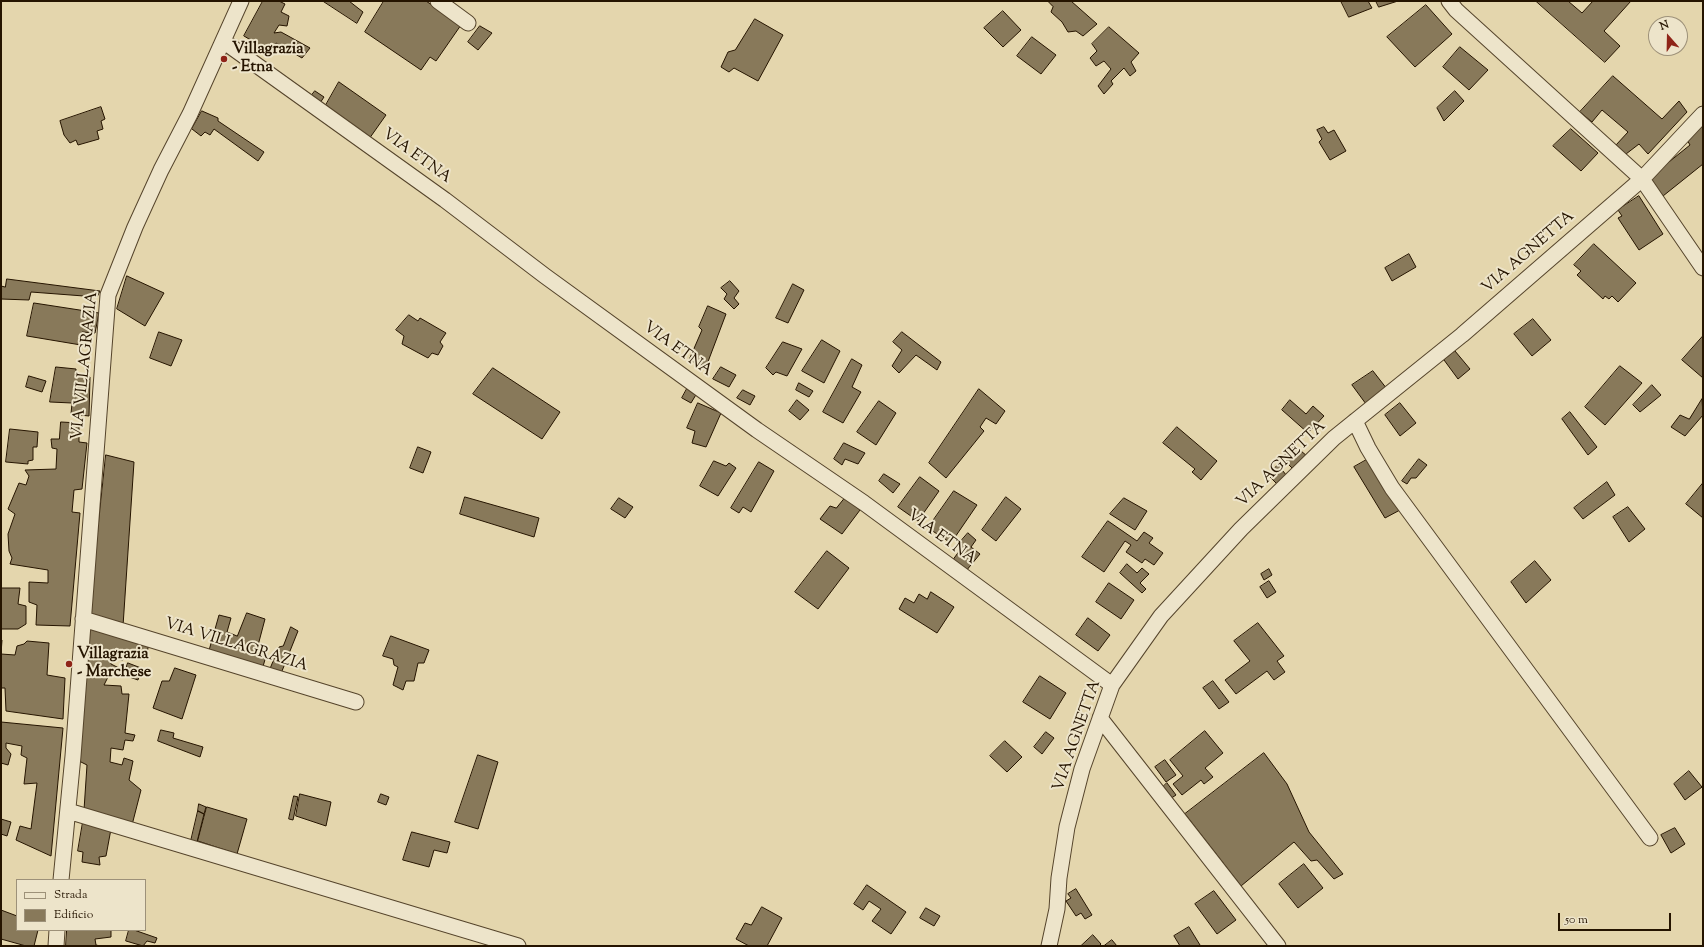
<!DOCTYPE html>
<html>
<head>
<meta charset="utf-8">
<style>
  body { margin:0 }
  #map { position:relative; width:1704px; height:947px; overflow:hidden; background:#e4d6ad; font-family:"Sorts Mill Goudy",serif }
  canvas { display:block }
  .frame { position:absolute; inset:0; border:2px solid #251400; pointer-events:none }
  .legend { position:absolute; left:16px; top:879px; width:130px; height:52px; box-sizing:border-box; background:#ede4ca; border:1px solid #9d9179; margin:0; padding:5px 7px; list-style:none; font-size:12px; color:#251400 }
  .legend li { display:flex; align-items:center; gap:8px; height:20px }
  .legend b { width:20px; border:1px solid #9d9179 }
  .north { position:absolute; left:1648px; top:16px; width:40px; height:40px; box-sizing:border-box; background:#ede4ca; border:1px solid #9d9179; border-radius:50%; rotate:340deg; font-size:11px; font-weight:700; line-height:16px; text-align:center; color:#251400 }
  .north::after { content:''; display:block; margin:auto; width:14px; height:18px; background:#8f2418; clip-path:polygon(50% 0,100% 100%,50% 72%,0 100%) }
  .scale { position:absolute; left:1558px; top:913px; width:113px; height:18px; box-sizing:border-box; border:2px solid #251400; border-top:0; padding-left:5px; font-size:12px; line-height:14px; white-space:nowrap; color:#251400; -webkit-text-stroke:3px #ede4ca; paint-order:stroke }
</style>
</head>
<body>
<div id="map">
<canvas width="1704" height="947"></canvas>
<div class="frame"></div>
<ul class="legend">
<li><b style="height:5px;background:#ede4ca"></b>Strada</li>
<li><b style="height:11px;background:#88795a"></b>Edificio</li>
</ul>
<div class="north">N</div>
<div class="scale">50 m</div>
</div>
<script>
const c = document.querySelector('canvas').getContext('2d');
c.lineJoin = 'round';
function paint(path, color) { c.fillStyle = color; c.fill(path, 'evenodd'); }
function strokePath(path, color, width, dash) { c.strokeStyle = color; c.lineWidth = width; c.lineCap = dash ? 'butt' : 'round'; c.setLineDash(dash || []); c.stroke(path); }
function write(font, color, halo, rows, align = 'center') {
  c.font = font + ' "Sorts Mill Goudy",serif'; c.lineWidth = 4; c.setLineDash([]); c.textBaseline = 'middle'; c.strokeStyle = halo; c.fillStyle = color; for (const [text, x, y, turn = 0] of rows) {
    c.save(); c.translate(x, y); c.rotate((+turn || 0) * Math.PI / 180); c.textAlign = isNaN(turn) ? turn : align; if (halo) c.strokeText(text, 0, 0); c.fillText(text, 0, 0); c.restore();
  }
}
const building = new Path2D(`
  M 263,1 L 279,1 L 285,4 L 281,12 L 289,16 L 287,26 L 279,25 L 274,33 L 281,32 L 310,48 L 302,58 L 276,43 L 271,52 L 266,51 L 264,55 L 252,47 L 254,42 L 244,36 Z
  M 323,1 L 349,1 L 363,12 L 357,23 Z
  M 384,1 L 426,1 L 461,25 L 436,61 L 430,57 L 421,70 L 365,32 Z
  M 1048,1 L 1071,1 L 1097,24 L 1083,36 L 1076,31 L 1068,32 L 1062,22 L 1051,12 L 1053,7 Z
  M 1341,1 L 1368,1 L 1372,8 L 1349,17 Z
  M 1376,1 L 1398,1 L 1379,7 Z
  M 1536,1 L 1568,1 L 1582,13 L 1593,1 L 1631,1 L 1604,31 L 1620,46 L 1605,62 Z
  M 1426,5 L 1452,34 L 1415,67 L 1387,37 Z
  M 1003,11 L 1021,30 L 1003,47 L 984,28 Z
  M 755,19 L 783,35 L 758,81 L 734,68 L 729,72 L 721,67 L 728,52 L 735,50 Z
  M 480,26 L 492,33 L 478,50 L 468,42 Z
  M 1109,27 L 1139,53 L 1131,62 L 1136,71 L 1130,76 L 1124,68 L 1111,81 L 1113,84 L 1104,94 L 1098,86 L 1111,69 L 1104,61 L 1096,66 L 1090,58 L 1097,51 L 1092,44 Z
  M 1032,37 L 1056,55 L 1041,74 L 1017,56 Z
  M 1460,47 L 1488,70 L 1469,90 L 1443,67 Z
  M 1613,76 L 1662,119 L 1679,101 L 1687,112 L 1648,154 L 1639,144 L 1626,154 L 1616,145 L 1628,132 L 1602,110 L 1592,122 L 1580,112 Z
  M 339,82 L 386,115 L 369,139 L 326,105 Z
  M 315,91 L 324,97 L 318,106 L 309,99 Z
  M 1455,91 L 1464,101 L 1444,121 L 1437,108 Z
  M 101,107 L 105,119 L 101,121 L 103,129 L 97,131 L 99,139 L 78,145 L 76,140 L 70,143 L 64,135 L 60,121 Z
  M 202,111 L 218,118 L 218,121 L 264,152 L 258,161 L 214,129 L 210,135 L 205,132 L 201,136 L 192,129 Z
  M 1703,126 L 1703,164 L 1663,196 L 1649,178 L 1690,145 L 1686,138 Z
  M 1324,127 L 1328,133 L 1334,130 L 1346,151 L 1330,160 L 1319,142 L 1322,139 L 1317,130 Z
  M 1571,129 L 1598,153 L 1581,171 L 1553,146 Z
  M 1639,196 L 1663,234 L 1639,250 L 1618,218 L 1622,216 L 1618,210 Z
  M 1594,244 L 1636,283 L 1618,302 L 1612,296 L 1609,299 L 1605,296 L 1603,299 L 1577,275 L 1581,271 L 1574,265 Z
  M 1409,254 L 1416,267 L 1392,281 L 1385,268 Z
  M 127,276 L 164,293 L 145,326 L 117,309 Z
  M 7,279 L 100,291 L 97,297 L 31,292 L 29,300 L 1,299 L 1,286 L 5,287 Z
  M 730,281 L 739,291 L 734,298 L 739,304 L 734,309 L 724,299 L 727,294 L 721,288 Z
  M 793,284 L 804,290 L 788,323 L 776,318 Z
  M 34,303 L 99,313 L 95,333 L 82,332 L 81,345 L 27,336 Z
  M 708,306 L 726,314 L 706,367 L 689,360 L 702,330 L 699,327 Z
  M 409,315 L 418,321 L 420,318 L 446,333 L 440,342 L 443,346 L 438,355 L 432,353 L 428,358 L 402,344 L 404,336 L 396,330 Z
  M 1533,319 L 1551,340 L 1532,356 L 1514,334 Z
  M 159,332 L 182,340 L 171,366 L 150,358 Z
  M 902,332 L 941,362 L 937,370 L 916,355 L 899,373 L 892,366 L 902,350 L 893,342 Z
  M 1703,336 L 1703,378 L 1682,360 Z
  M 822,340 L 840,351 L 824,383 L 802,371 Z
  M 783,342 L 802,349 L 787,376 L 776,372 L 773,375 L 766,368 Z
  M 1455,351 L 1470,369 L 1458,379 L 1444,360 Z
  M 852,359 L 862,365 L 852,387 L 861,392 L 843,423 L 823,412 Z
  M 1620,366 L 1642,383 L 1605,425 L 1585,407 Z
  M 56,367 L 76,369 L 76,375 L 90,377 L 89,416 L 71,414 L 72,403 L 50,402 Z
  M 721,367 L 736,375 L 729,387 L 713,379 Z
  M 493,368 L 560,412 L 542,439 L 473,394 Z
  M 1373,371 L 1387,389 L 1366,404 L 1352,385 Z
  M 29,376 L 46,381 L 42,392 L 26,387 Z
  M 799,383 L 813,391 L 809,397 L 796,390 Z
  M 1652,385 L 1661,395 L 1640,412 L 1633,405 Z
  M 688,387 L 697,393 L 691,403 L 682,398 Z
  M 979,389 L 1005,411 L 996,424 L 986,418 L 980,427 L 984,431 L 946,478 L 929,463 Z
  M 743,390 L 755,396 L 750,405 L 737,398 Z
  M 1702,399 L 1703,415 L 1685,436 L 1671,427 L 1680,415 L 1689,419 Z
  M 797,400 L 809,410 L 800,420 L 789,411 Z
  M 1290,400 L 1306,414 L 1313,406 L 1324,416 L 1308,433 L 1282,410 Z
  M 879,401 L 896,413 L 876,445 L 857,432 Z
  M 698,403 L 721,413 L 706,447 L 692,443 L 695,431 L 687,428 Z
  M 1400,403 L 1416,423 L 1400,436 L 1385,415 Z
  M 1570,412 L 1597,447 L 1588,455 L 1562,419 Z
  M 61,422 L 79,423 L 79,442 L 87,443 L 82,489 L 74,490 L 72,512 L 80,513 L 70,626 L 36,625 L 37,605 L 29,602 L 29,582 L 48,583 L 48,570 L 10,564 L 12,558 L 9,551 L 8,534 L 15,514 L 8,509 L 19,483 L 26,485 L 29,476 L 25,470 L 56,469 L 57,449 L 52,448 L 51,439 L 59,439 Z
  M 1177,427 L 1217,461 L 1201,480 L 1192,472 L 1195,469 L 1163,443 Z
  M 10,429 L 38,432 L 37,447 L 33,447 L 33,460 L 28,461 L 28,464 L 6,462 Z
  M 844,443 L 865,453 L 858,464 L 845,459 L 842,465 L 834,459 Z
  M 1295,446 L 1307,456 L 1293,469 L 1282,458 Z
  M 418,447 L 431,452 L 423,473 L 410,468 Z
  M 106,455 L 134,462 L 123,626 L 89,617 Z
  M 1370,458 L 1400,510 L 1385,518 L 1354,467 Z
  M 1419,459 L 1427,465 L 1416,478 L 1411,478 L 1407,484 L 1402,481 Z
  M 714,461 L 726,466 L 729,463 L 736,468 L 718,496 L 700,486 Z
  M 759,462 L 774,471 L 751,512 L 743,507 L 739,513 L 731,508 Z
  M 1278,465 L 1287,476 L 1277,484 L 1268,475 Z
  M 884,474 L 900,484 L 893,493 L 879,481 Z
  M 920,477 L 939,491 L 918,521 L 898,507 Z
  M 1607,482 L 1615,495 L 1583,519 L 1574,508 Z
  M 1703,483 L 1703,518 L 1686,504 Z
  M 954,491 L 977,505 L 951,543 L 928,528 Z
  M 465,497 L 539,518 L 534,537 L 460,514 Z
  M 1006,497 L 1021,509 L 996,541 L 982,530 Z
  M 619,498 L 633,507 L 625,518 L 611,509 Z
  M 845,498 L 860,510 L 842,534 L 820,519 L 830,506 L 836,508 Z
  M 1124,498 L 1147,511 L 1135,530 L 1110,514 Z
  M 1628,507 L 1645,529 L 1629,542 L 1613,517 Z
  M 1108,521 L 1137,541 L 1144,532 L 1153,538 L 1149,543 L 1163,553 L 1154,565 L 1145,559 L 1142,563 L 1126,552 L 1131,545 L 1125,541 L 1104,572 L 1082,557 Z
  M 968,533 L 976,540 L 971,547 L 980,554 L 966,571 L 952,561 L 960,550 L 956,547 Z
  M 827,551 L 849,568 L 818,609 L 795,592 Z
  M 1535,561 L 1551,580 L 1526,603 L 1511,582 Z
  M 1127,564 L 1137,573 L 1142,568 L 1149,574 L 1140,583 L 1146,589 L 1142,593 L 1120,573 Z
  M 1269,569 L 1272,575 L 1264,580 L 1261,574 Z
  M 1269,581 L 1276,592 L 1267,598 L 1260,587 Z
  M 1109,583 L 1134,600 L 1121,619 L 1096,602 Z
  M 1,588 L 20,588 L 18,604 L 26,606 L 26,624 L 18,629 L 1,629 Z
  M 931,592 L 954,607 L 937,633 L 899,609 L 905,598 L 914,603 L 919,594 L 927,599 Z
  M 247,613 L 265,619 L 256,653 L 266,656 L 262,670 L 208,654 L 219,615 L 231,618 L 227,632 L 237,636 Z
  M 1088,618 L 1110,635 L 1098,651 L 1076,635 Z
  M 1258,623 L 1284,656 L 1277,661 L 1285,672 L 1274,680 L 1267,671 L 1236,694 L 1225,680 L 1250,661 L 1234,641 Z
  M 88,627 L 149,643 L 146,658 L 125,655 L 123,660 L 111,658 L 111,664 L 123,670 L 121,675 L 109,675 L 104,685 L 121,686 L 122,694 L 129,694 L 125,733 L 135,735 L 133,741 L 125,740 L 123,750 L 111,748 L 110,762 L 122,765 L 124,758 L 133,761 L 129,780 L 141,790 L 132,825 L 84,810 L 87,765 L 77,760 Z
  M 291,627 L 298,631 L 280,676 L 269,671 L 279,647 L 283,646 Z
  M 391,636 L 429,650 L 424,663 L 418,663 L 414,681 L 406,681 L 403,690 L 393,685 L 398,667 L 394,665 L 393,659 L 383,656 Z
  M 1,640 L 2,640 L 1,654 L 15,655 L 17,646 L 24,644 L 27,641 L 49,643 L 47,675 L 65,678 L 63,719 L 6,711 L 5,688 L 1,688 Z
  M 128,663 L 141,668 L 138,680 L 124,675 Z
  M 175,668 L 196,675 L 182,719 L 153,708 L 162,681 L 169,681 Z
  M 1040,676 L 1066,693 L 1050,719 L 1023,702 Z
  M 1213,681 L 1229,702 L 1219,709 L 1203,688 Z
  M 1,722 L 63,728 L 51,856 L 16,840 L 20,826 L 31,829 L 37,783 L 24,784 L 27,758 L 21,755 L 22,746 L 6,743 L 6,748 L 11,754 L 8,765 L 1,763 Z
  M 161,730 L 174,733 L 173,738 L 203,747 L 200,757 L 158,741 Z
  M 1205,731 L 1223,753 L 1205,768 L 1213,777 L 1204,784 L 1201,780 L 1182,795 L 1173,784 L 1183,776 L 1170,760 Z
  M 1046,732 L 1054,738 L 1042,754 L 1034,747 Z
  M 1005,741 L 1022,757 L 1007,772 L 990,756 Z
  M 1264,753 L 1287,784 L 1309,832 L 1343,874 L 1334,879 L 1317,860 L 1311,861 L 1294,842 L 1241,886 L 1185,814 Z
  M 478,755 L 498,762 L 478,829 L 455,822 Z
  M 1165,760 L 1176,775 L 1166,782 L 1155,767 Z
  M 1689,771 L 1702,787 L 1685,800 L 1674,784 Z
  M 1167,783 L 1176,795 L 1170,799 L 1162,788 Z
  M 300,794 L 331,802 L 326,826 L 296,816 Z
  M 381,794 L 389,797 L 386,805 L 378,802 Z
  M 294,796 L 298,797 L 293,820 L 289,819 Z
  M 199,804 L 206,807 L 204,814 L 198,811 Z
  M 207,807 L 247,819 L 237,854 L 198,841 Z
  M 198,811 L 204,814 L 197,842 L 191,841 Z
  M 1,819 L 11,822 L 7,836 L 1,834 Z
  M 83,822 L 111,829 L 106,856 L 99,857 L 100,865 L 82,862 L 83,852 L 78,851 Z
  M 1675,828 L 1685,844 L 1671,853 L 1661,835 Z
  M 412,832 L 450,842 L 447,853 L 434,850 L 429,867 L 403,860 Z
  M 1304,864 L 1323,888 L 1298,908 L 1279,884 Z
  M 867,885 L 906,912 L 891,934 L 872,921 L 881,909 L 869,901 L 863,910 L 854,904 Z
  M 1076,889 L 1092,915 L 1085,919 L 1081,913 L 1076,916 L 1066,901 L 1071,898 L 1068,894 Z
  M 1214,891 L 1236,920 L 1217,934 L 1195,904 Z
  M 762,907 L 782,918 L 767,946 L 749,946 L 736,939 L 745,923 L 751,925 Z
  M 926,908 L 940,916 L 934,926 L 920,918 Z
  M 1,910 L 17,916 L 17,930 L 38,930 L 34,946 L 26,946 L 1,939 Z
  M 1189,927 L 1200,945 L 1199,946 L 1180,946 L 1174,936 Z
  M 67,930 L 111,930 L 111,937 L 95,939 L 96,945 L 100,946 L 66,946 Z
  M 129,930 L 134,930 L 157,938 L 155,943 L 147,941 L 143,946 L 126,941 Z
  M 1093,935 L 1101,944 L 1099,946 L 1081,946 Z
  M 1112,940 L 1117,946 L 1104,946 Z`);
paint(building, '#88795a');
strokePath(building, '#251400', 1);
const minor = new Path2D(`
  M 438,1 L 468,23
  M 1449,1 L 1456,10 L 1642,179 L 1703,268
  M 223,41 L 445,200 L 545,276 L 757,430 L 864,503 L 1112,685
  M 1355,421 L 1368,448 L 1392,488 L 1650,838
  M 83,619 L 356,702
  M 1100,718 L 1278,946
  M 68,811 L 518,946
  M 61,880 L 73,756 L 108,295 L 135,227 L 161,170 L 190,114 L 241,1
  M 56,946 L 57,930
  M 1049,946 L 1057,909 L 1059,878 L 1067,827 L 1082,769 L 1112,685 L 1161,616 L 1241,529 L 1334,438 L 1462,335 L 1642,179 L 1703,114`);
strokePath(minor, '#55442b', 17);
strokePath(minor, '#ede4ca', 15);
for (const [x, y, r, color] of [
  [224,59,4,"#8f2418"],
  [69,664,4,"#8f2418"]
]) { const dot = new Path2D(); dot.arc(x, y, r, 0, 2 * Math.PI); c.fillStyle = color; c.fill(dot); strokePath(dot, '#ede4ca', 1.5); }
write('bold 16px', '#251400', '#ede4ca', [
  ["Villagrazia",232,50],
  ["- Etna",232,68],
  ["Villagrazia",77,655],
  ["- Marchese",77,673]
], 'left');
write('16px', '#251400', '#ede4ca', [
  ["VIA ETNA",416,157,36],
  ["VIA AGNETTA",1529,253,-41],
  ["VIA ETNA",677,350,36],
  ["VIA VILLAGRAZIA",86,366,-84],
  ["VIA AGNETTA",1282,465,-44],
  ["VIA ETNA",941,538,36],
  ["VIA VILLAGRAZIA",236,646,17],
  ["VIA AGNETTA",1078,736,-71]
]);
</script>
</body>
</html>
